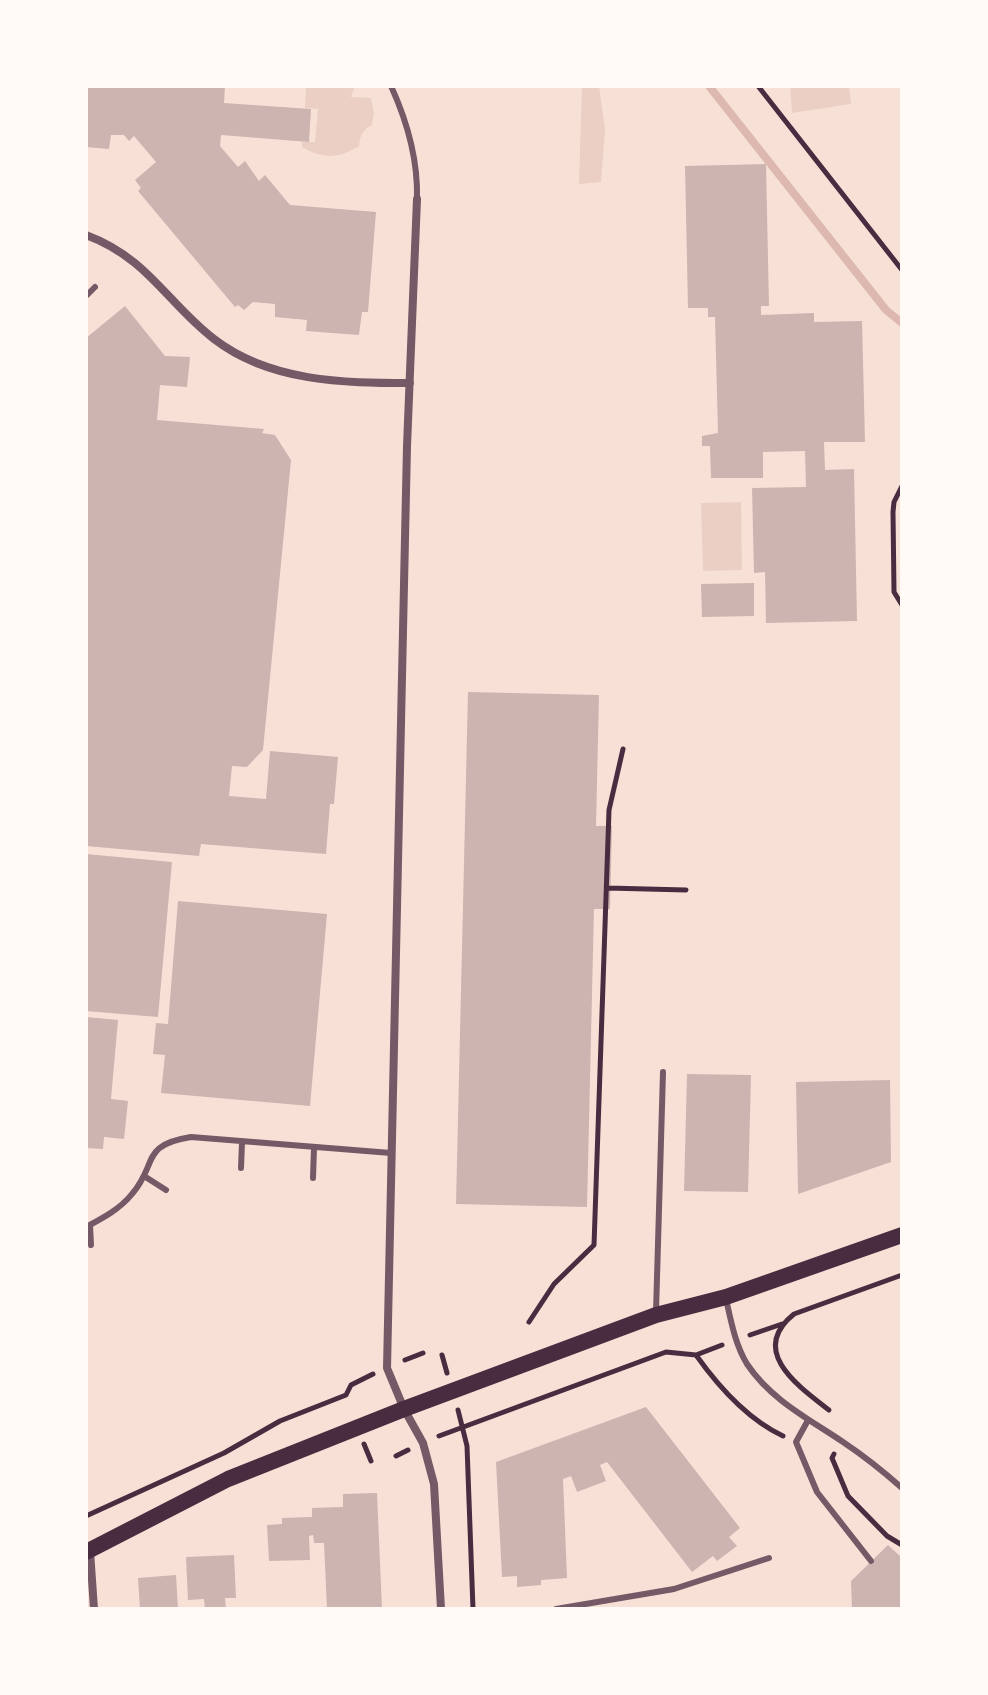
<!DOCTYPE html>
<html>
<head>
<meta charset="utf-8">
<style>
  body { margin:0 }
  #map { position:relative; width:988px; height:1695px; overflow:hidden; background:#f7e1d7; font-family:Jost,sans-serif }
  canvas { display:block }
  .frame { position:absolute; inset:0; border:88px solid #fffaf5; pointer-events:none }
</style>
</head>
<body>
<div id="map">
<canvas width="988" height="1695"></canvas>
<div class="frame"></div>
</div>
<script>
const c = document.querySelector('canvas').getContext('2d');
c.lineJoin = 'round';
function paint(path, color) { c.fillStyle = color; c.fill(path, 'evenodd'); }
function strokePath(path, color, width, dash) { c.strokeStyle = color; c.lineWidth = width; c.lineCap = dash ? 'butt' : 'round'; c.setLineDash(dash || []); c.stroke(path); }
paint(new Path2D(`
  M 306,86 L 355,86 L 351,97 L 371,98 L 374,114 L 372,125 C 363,129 360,136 359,146 C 339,159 322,159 302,147 L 302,142 L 315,142 L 318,109 L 305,108 Z
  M 582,86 L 599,86 L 605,129 L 601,182 L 579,184 Z
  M 790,86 L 849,86 L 851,104 L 792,113 Z
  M 741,502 L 742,570 L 703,571 L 701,503 Z`), '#ebcfc5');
strokePath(new Path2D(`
  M 709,86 L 886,310 L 902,323`), '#dcb8b0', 8);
paint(new Path2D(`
  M 86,86 L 225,86 L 224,103 L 311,109 L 309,142 L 221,135 L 220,146 L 238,167 L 245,161 L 259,181 L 265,175 L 290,205 L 376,212 L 368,312 L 362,312 L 359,335 L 306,331 L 307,320 L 275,317 L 275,304 L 253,302 L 244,310 L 238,305 L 235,307 L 138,191 L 141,188 L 135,180 L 156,162 L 134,136 L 129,141 L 124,135 L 111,135 L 109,149 L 86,147 Z
  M 766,164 L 769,306 L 761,306 L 761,315 L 814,313 L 814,322 L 862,321 L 865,442 L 824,442 L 825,470 L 854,469 L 857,621 L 766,623 L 765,572 L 754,573 L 752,488 L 806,487 L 805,451 L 763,452 L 763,478 L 711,478 L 710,446 L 702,446 L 702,436 L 718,433 L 715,317 L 708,317 L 708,308 L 688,308 L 685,166 Z
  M 125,306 L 165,356 L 190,357 L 187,387 L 160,385 L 157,420 L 264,429 L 262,433 L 275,435 L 291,460 L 263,750 L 247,767 L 232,766 L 229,796 L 266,799 L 270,751 L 338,757 L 334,804 L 330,804 L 326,854 L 201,844 L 199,856 L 86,846 L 86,338 Z
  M 754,583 L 754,616 L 702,617 L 701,584 Z
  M 468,692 L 599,695 L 596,826 L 612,826 L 610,909 L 594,909 L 587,1207 L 456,1204 Z
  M 86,854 L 172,862 L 158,1017 L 86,1011 Z
  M 178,901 L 327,914 L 310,1106 L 161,1093 L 165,1055 L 153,1054 L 156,1023 L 168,1024 Z
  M 86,1017 L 118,1020 L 111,1099 L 128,1101 L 124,1139 L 104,1137 L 103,1149 L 86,1148 Z
  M 687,1074 L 751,1075 L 748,1192 L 684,1191 Z
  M 890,1080 L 891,1162 L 798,1194 L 796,1082 Z
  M 646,1407 L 740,1528 L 729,1537 L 737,1546 L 717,1561 L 713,1556 L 692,1572 L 607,1462 L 600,1465 L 606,1481 L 577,1492 L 571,1476 L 563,1479 L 567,1578 L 541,1580 L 541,1585 L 517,1587 L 517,1576 L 502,1577 L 496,1462 Z
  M 377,1493 L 382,1609 L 327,1609 L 324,1543 L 314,1543 L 313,1535 L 309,1536 L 310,1560 L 269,1561 L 267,1525 L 282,1524 L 282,1518 L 312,1517 L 312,1508 L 343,1507 L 343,1494 Z
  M 888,1545 L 902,1558 L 902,1609 L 852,1609 L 851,1581 Z
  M 234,1555 L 236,1598 L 225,1598 L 226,1609 L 205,1609 L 204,1599 L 188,1600 L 186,1557 Z
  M 176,1575 L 178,1609 L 140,1609 L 138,1578 Z`), '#ccb4b1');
strokePath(new Path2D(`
  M 758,86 L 902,270
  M 902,486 L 894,502 L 893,512 L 894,592 L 902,605
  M 607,888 L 686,890
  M 529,1322 L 554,1284 L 594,1245 L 609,810 L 623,749
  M 750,1335 L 782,1324
  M 442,1355 L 447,1373
  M 696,1355 L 722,1345
  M 405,1360 L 423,1353
  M 458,1410 L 467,1446 L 473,1609
  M 829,1410 C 798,1386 748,1351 794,1314 L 902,1275
  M 439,1436 L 666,1352 L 696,1355 C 718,1386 749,1420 783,1436
  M 364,1444 L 371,1461
  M 834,1454 L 832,1458 L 848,1496 L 887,1536 L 902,1545
  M 396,1456 L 408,1450
  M 86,1516 L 224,1453 L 280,1421 L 346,1395 L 351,1385 L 373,1374`), '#4a2c40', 5);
strokePath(new Path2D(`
  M 391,86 C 407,121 418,161 417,199
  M 86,296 L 95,287
  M 241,1168 L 242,1142
  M 144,1176 L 166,1190
  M 313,1178 L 314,1148
  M 90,1225 L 91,1245
  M 86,1227 C 103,1218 120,1209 132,1194 C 158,1164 140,1145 191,1137 L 391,1153
  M 726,1299 C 731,1321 735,1344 747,1364 C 771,1400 809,1419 843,1442 C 864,1456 884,1472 902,1488
  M 656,1312 L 663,1072
  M 807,1422 L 796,1442 L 817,1492 L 871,1561
  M 556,1609 L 674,1589 L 769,1558`), '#755966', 6);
strokePath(new Path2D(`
  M 417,199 L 407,446 L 387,1368 L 404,1409 L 423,1443 L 434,1484 L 441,1609
  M 86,235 C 148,258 167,303 214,339 C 270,382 343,383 410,383
  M 90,1551 L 94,1609`), '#755966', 8);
strokePath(new Path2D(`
  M 86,1552 L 228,1479 L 404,1409 L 656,1315 L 726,1297 L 902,1235`), '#4a2c40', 16);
</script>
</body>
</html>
